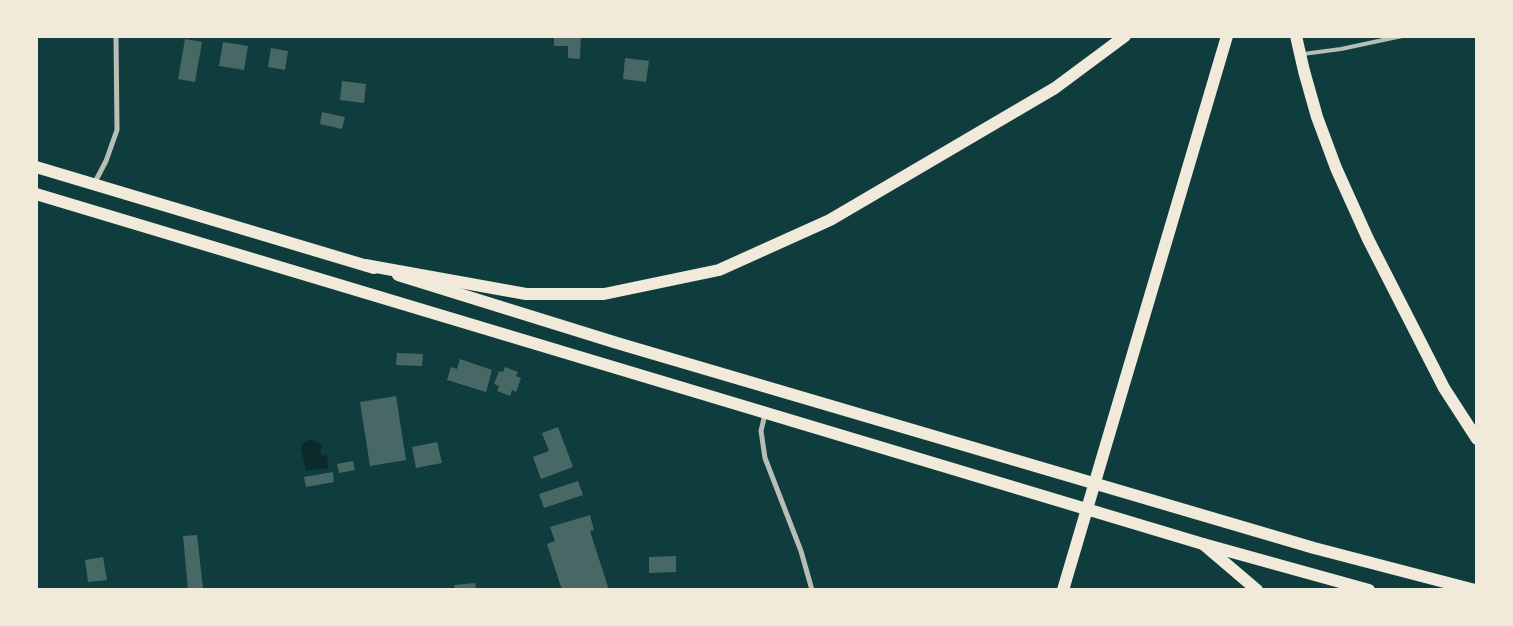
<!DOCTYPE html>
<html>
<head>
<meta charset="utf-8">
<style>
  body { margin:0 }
  #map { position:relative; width:1513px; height:626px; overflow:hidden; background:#0f3d3e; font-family:Raleway,sans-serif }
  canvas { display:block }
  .frame { position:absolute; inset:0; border:38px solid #f1e9da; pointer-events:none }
</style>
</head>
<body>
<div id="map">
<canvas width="1513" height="626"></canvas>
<div class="frame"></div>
</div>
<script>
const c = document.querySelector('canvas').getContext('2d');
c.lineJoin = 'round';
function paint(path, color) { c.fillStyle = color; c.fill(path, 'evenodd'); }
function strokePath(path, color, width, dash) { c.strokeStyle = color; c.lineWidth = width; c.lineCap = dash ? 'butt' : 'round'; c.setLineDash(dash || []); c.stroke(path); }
paint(new Path2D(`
  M 309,440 L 316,441 L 322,446 L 320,453 L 323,456 L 327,455 L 328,468 L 306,471 L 301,448 L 304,442 Z`), '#0a2a2b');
paint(new Path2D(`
  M 554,36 L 581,36 L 580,59 L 568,58 L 568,46 L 554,46 Z
  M 185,39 L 202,42 L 195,82 L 178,79 Z
  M 223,42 L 248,46 L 244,70 L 219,66 Z
  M 271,48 L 288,51 L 285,70 L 268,67 Z
  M 625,58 L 649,61 L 646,82 L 623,79 Z
  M 342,81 L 366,84 L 364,103 L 340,100 Z
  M 322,112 L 345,117 L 342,129 L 320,124 Z
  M 397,353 L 423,354 L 422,366 L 396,365 Z
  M 460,359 L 492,370 L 486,392 L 447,380 L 451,367 L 457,369 Z
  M 505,367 L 518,372 L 516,376 L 521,378 L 516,392 L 512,390 L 510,396 L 497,391 L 499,386 L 494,384 L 499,371 L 503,372 Z
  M 396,396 L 406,460 L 370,466 L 360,402 Z
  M 558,427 L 573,467 L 541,479 L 533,457 L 549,451 L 542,433 Z
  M 437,442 L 442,463 L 416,468 L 412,447 Z
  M 353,461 L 355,470 L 339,473 L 337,464 Z
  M 333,472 L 334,482 L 306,487 L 304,477 Z
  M 578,481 L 583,495 L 544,508 L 539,494 Z
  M 590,515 L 594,530 L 590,531 L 609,590 L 562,590 L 547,544 L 555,541 L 550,527 Z
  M 197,535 L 203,588 L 188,589 L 183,536 Z
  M 676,556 L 676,572 L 649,573 L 649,557 Z
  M 103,557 L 107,580 L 88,582 L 85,560 Z
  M 475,583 L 476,590 L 455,590 L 454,585 Z`), '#486865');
strokePath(new Path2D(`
  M 1303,54 L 1341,49 L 1402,36`), '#b8beb3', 4);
strokePath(new Path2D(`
  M 94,184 L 106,161 L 117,130 L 116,36
  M 765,414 L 761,431 L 765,458 L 801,551 L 812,590`), '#b8beb3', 5);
strokePath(new Path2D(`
  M 36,167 L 374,268
  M 36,194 L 1203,544 L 1369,590
  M 398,275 L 617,343 L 1314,548 L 1475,590`), '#f1e9da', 12);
strokePath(new Path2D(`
  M 1296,36 L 1304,71 L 1317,117 L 1336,168 L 1368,239 L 1444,388 L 1477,439
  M 365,265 L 526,294 L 604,294 L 719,270 L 830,220 L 1055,88 L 1125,36
  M 1203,544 L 1257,590
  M 1063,590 L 1227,36`), '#f1e9da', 12);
</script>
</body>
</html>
